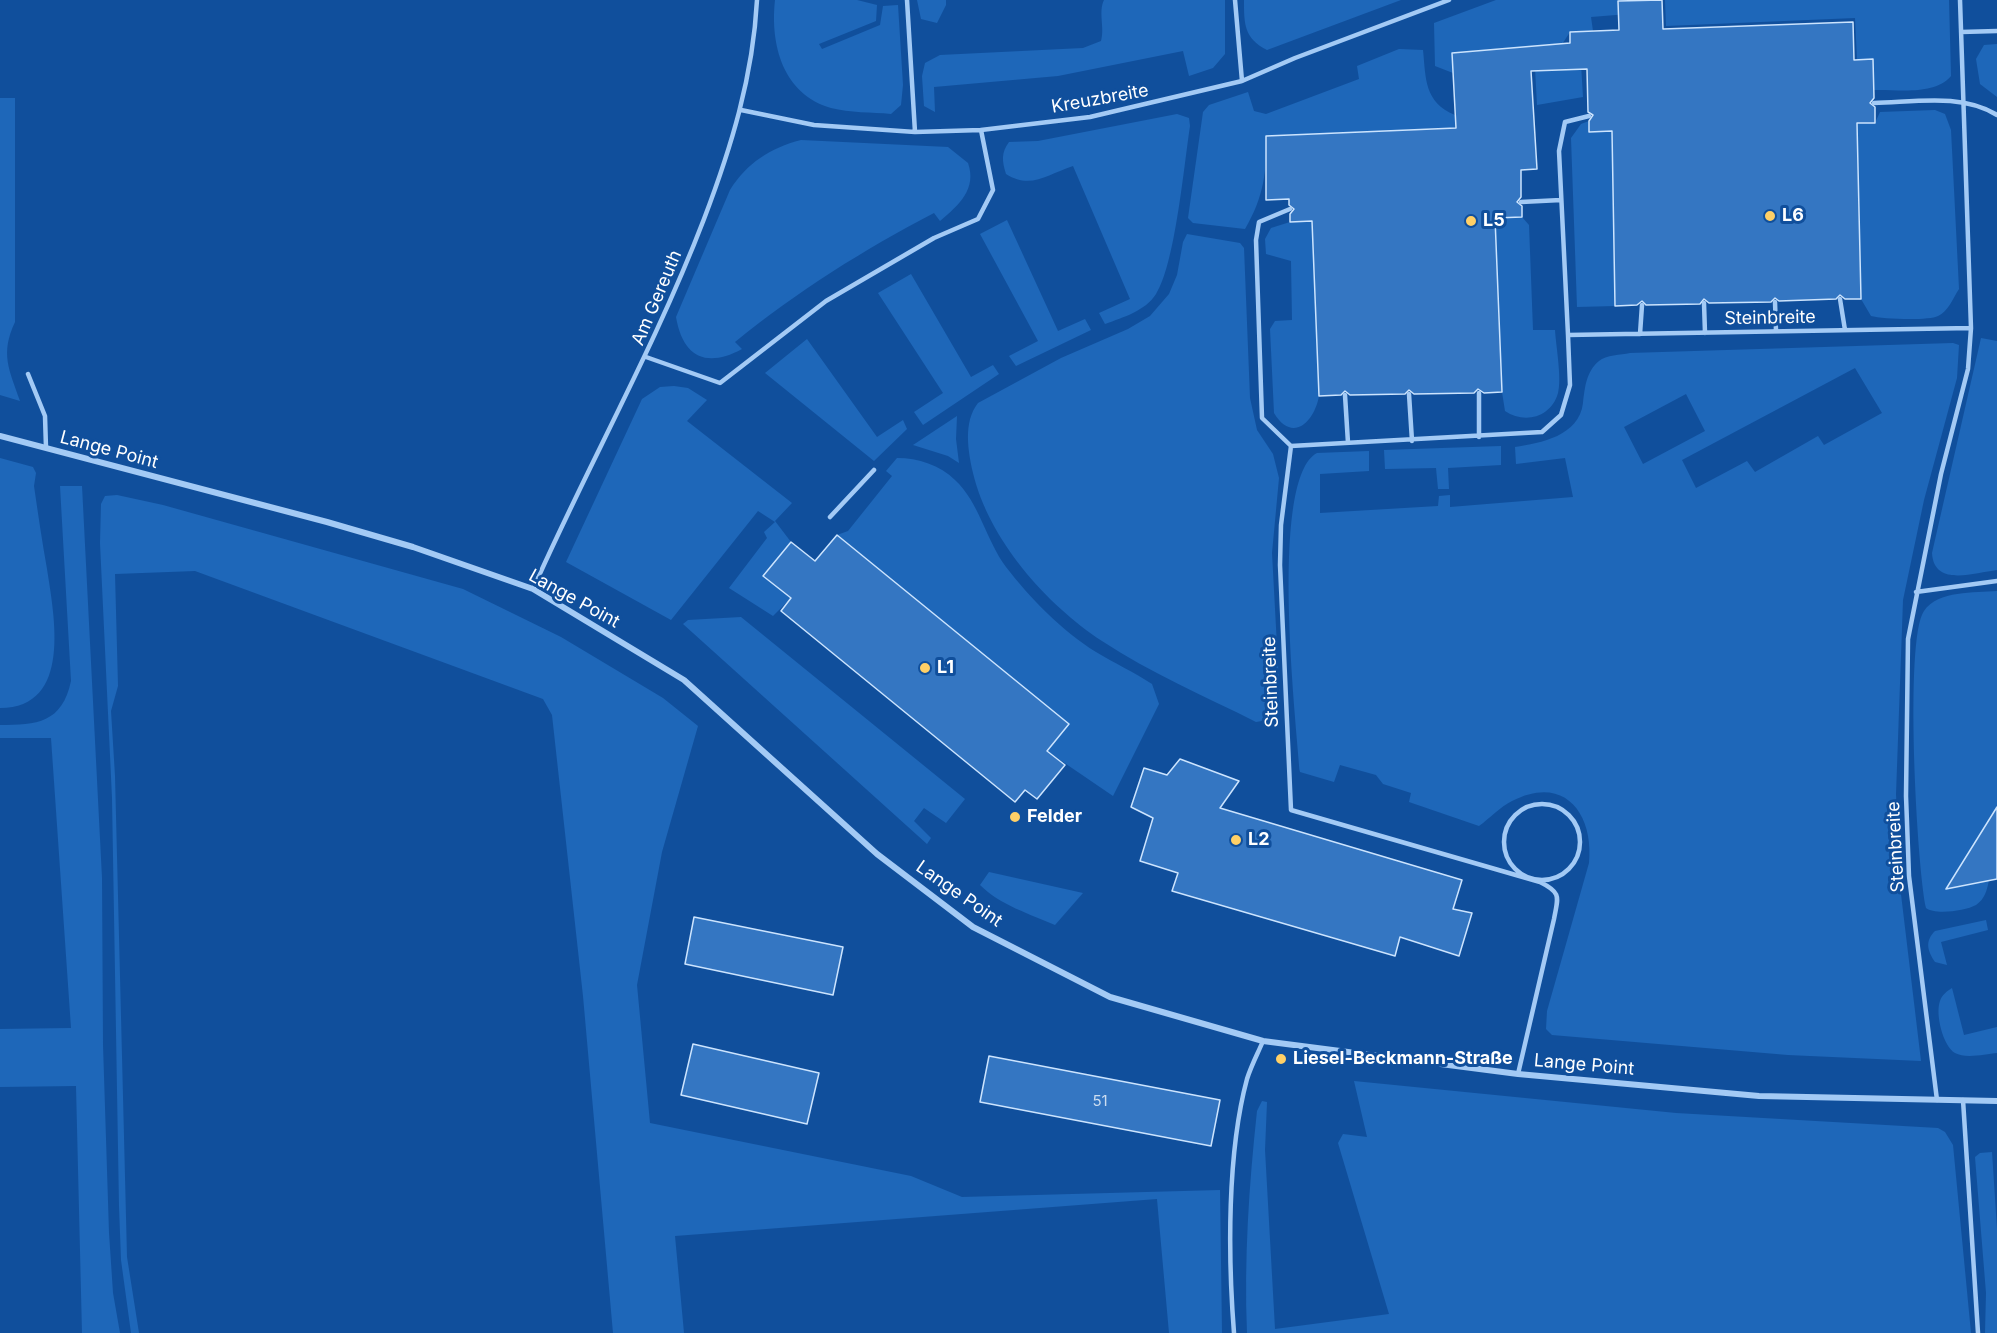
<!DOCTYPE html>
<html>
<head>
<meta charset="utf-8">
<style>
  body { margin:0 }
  canvas { display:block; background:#104f9c }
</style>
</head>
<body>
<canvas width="1997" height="1333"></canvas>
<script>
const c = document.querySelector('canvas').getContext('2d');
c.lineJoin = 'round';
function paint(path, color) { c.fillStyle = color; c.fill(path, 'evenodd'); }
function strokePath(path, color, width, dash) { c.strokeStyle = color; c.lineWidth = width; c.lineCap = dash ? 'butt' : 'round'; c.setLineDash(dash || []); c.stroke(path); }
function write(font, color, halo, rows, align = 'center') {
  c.font = font + ' Inter,sans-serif'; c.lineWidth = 6; c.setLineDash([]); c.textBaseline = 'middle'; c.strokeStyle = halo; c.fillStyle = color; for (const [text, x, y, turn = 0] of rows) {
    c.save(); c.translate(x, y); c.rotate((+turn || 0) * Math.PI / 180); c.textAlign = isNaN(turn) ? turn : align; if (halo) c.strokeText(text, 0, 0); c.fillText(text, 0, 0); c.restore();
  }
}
paint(new Path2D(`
  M 775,0 L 857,0 L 877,5 L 876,21 L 819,44 L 822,49 L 880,25 L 883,6 L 898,5 L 903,85 L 901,105 L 891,114 C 872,112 850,113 831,108 C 783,94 770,45 775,0 Z
  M 917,0 L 946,0 L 946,5 L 937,23 L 921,19 Z
  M 1104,0 L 1225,0 L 1225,54 L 1213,68 L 1189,76 L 1183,51 L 1058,76 L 934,87 L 935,112 L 924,106 L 922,76 L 925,63 L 940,55 L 1083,48 L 1101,41 C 1105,28 1098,12 1104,0 Z
  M 1244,0 L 1401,0 L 1267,50 C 1244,38 1244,24 1244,0 Z
  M 1496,0 L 1659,0 L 1628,14 L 1591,17 L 1593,31 L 1570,32 L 1559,49 L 1581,64 L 1583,97 L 1537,105 L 1534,49 L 1452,53 L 1453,73 L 1435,66 L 1434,23 Z
  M 1665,0 L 1949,0 L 1951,76 C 1934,96 1898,89 1874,90 L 1873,59 L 1857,59 L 1855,18 L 1666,26 Z
  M 1997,44 L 1997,97 L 1980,84 L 1976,59 L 1984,45 Z
  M 1399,49 L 1423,50 C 1426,79 1424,102 1455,115 L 1456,128 L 1267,136 C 1266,174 1264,196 1245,229 L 1193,223 L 1188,218 L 1203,112 L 1209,105 L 1248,92 L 1254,111 L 1266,114 L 1359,79 L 1357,66 Z
  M 0,98 L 15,98 L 15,322 C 0,354 9,369 20,401 L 0,395 Z
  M 1935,110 L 1945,114 L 1951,130 L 1959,289 C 1953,298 1948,312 1938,316 C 1928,321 1882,319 1871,316 L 1861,299 L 1857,123 L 1875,123 L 1880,112 Z
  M 1177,114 L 1189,118 L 1190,126 C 1184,165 1175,265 1156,294 C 1145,311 1124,317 1105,324 L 1099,313 L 1130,299 L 1073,166 C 1048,174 1031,190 1006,174 C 1002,161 1001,153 1009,142 L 1038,141 Z
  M 1589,121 L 1589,132 L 1612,131 L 1615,306 L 1577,307 L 1571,138 L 1581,124 Z
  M 801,140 L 948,147 L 968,163 C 977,189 959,205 940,221 L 934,213 C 863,250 798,291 735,342 L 742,349 C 707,368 683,358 676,317 L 730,190 C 747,163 770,148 801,140 Z
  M 1522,217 L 1529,225 L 1533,330 L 1555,330 C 1556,347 1562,378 1558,393 C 1551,418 1524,424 1505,411 L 1502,392 L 1495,218 Z
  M 1007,220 L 1058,331 L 1085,319 L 1091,330 L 1016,366 L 1009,356 L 1038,341 L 980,234 Z
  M 1312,221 L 1319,396 C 1314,423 1292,443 1274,413 L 1270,329 L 1275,321 L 1292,320 L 1291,261 L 1266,254 L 1265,239 L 1271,228 L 1290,222 Z
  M 1187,234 L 1240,243 L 1244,248 L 1250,398 L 1257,430 L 1273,454 L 1279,478 L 1272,553 L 1280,702 L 1273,719 L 1256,722 C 1205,696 1150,673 1102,641 C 1046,604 989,540 973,473 C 968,451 963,422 978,403 L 1061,358 L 1128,329 L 1150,316 L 1169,294 L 1177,275 L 1183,242 Z
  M 911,274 L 971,377 L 993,365 L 999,374 L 923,425 L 914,412 L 943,393 L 878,293 Z
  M 1981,338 L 1997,341 L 1997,570 C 1973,573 1934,587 1932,553 Z
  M 807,339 L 877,437 L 903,420 L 907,429 L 874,461 L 765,373 Z
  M 1953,343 L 1959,345 L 1957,378 L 1924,500 L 1903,600 L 1896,794 L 1900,886 L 1921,1061 L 1788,1055 L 1552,1035 L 1546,1029 L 1547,1011 L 1589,863 C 1594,813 1564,774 1512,801 C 1500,807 1490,818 1479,826 L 1409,802 L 1411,793 L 1383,784 L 1376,775 L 1340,765 L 1334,782 L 1300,772 C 1296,718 1269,478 1317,453 L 1369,451 L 1369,471 L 1320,474 L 1320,513 L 1438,506 L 1439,496 L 1450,495 L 1450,507 L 1573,497 L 1565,458 L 1516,464 L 1515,447 C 1541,443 1579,436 1583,403 C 1585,387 1586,372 1599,361 C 1606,355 1621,355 1630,353 ZM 1855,368 L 1882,413 L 1824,445 L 1818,436 L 1755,472 L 1747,461 L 1696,488 L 1682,460 ZM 1686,394 L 1705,431 L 1643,464 L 1624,427 Z
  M 674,386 L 688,388 L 707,400 L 687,421 L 792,503 L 775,521 L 791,542 L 764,575 L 791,598 L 773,616 L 729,588 L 767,538 L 764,532 L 775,522 L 758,511 L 671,620 L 566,562 L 642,399 L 660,387 Z
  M 957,416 L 956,439 L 959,463 L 948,456 L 913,445 Z
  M 1501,446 L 1501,465 L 1448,468 L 1449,489 L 1438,489 L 1436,468 L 1385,469 L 1384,450 Z
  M 0,458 L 33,467 L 36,473 L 34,486 C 38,514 42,541 47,569 C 54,615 73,708 0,708 Z
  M 897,458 C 918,458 940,465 955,480 C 979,502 986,540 1006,567 C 1030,598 1062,631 1096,652 C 1114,663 1134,672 1152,684 L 1159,704 L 1113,796 L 1047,751 L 1068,724 L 837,535 L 848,531 L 892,476 L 886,471 Z
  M 60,486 L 82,486 L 102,878 L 103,1045 L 109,1233 L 113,1293 L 120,1333 L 82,1333 L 76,1086 L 0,1087 L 0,1029 L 71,1028 L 51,738 L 0,738 L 0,725 C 37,725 62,723 71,681 Z
  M 117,495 L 163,505 L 463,589 L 561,637 L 663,698 L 698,726 L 662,852 L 637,985 L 650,1123 L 911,1176 L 962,1197 L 1220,1190 L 1222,1333 L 1169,1333 L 1157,1199 L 675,1236 L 684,1333 L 613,1333 L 583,996 L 552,715 L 543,699 L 195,571 L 115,574 L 118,686 L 111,711 L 115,776 L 127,1257 L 139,1333 L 131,1333 L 121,1260 L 119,1206 L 112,798 L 100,543 L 101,504 L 105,496 Z
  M 1997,591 L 1997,807 L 1947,888 L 1989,880 C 1987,890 1985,899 1976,905 C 1965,911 1935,915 1926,908 C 1917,867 1904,639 1924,611 C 1938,590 1975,593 1997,591 Z
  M 741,617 L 965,799 L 946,823 L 924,808 L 914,821 L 931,838 L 927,844 L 683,624 L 688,620 Z
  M 989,872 L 1083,893 L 1055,925 C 1030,914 1000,905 980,885 Z
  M 1986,920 L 1988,930 L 1941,942 L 1947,965 L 1935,962 C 1927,950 1925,941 1935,931 Z
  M 1952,988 L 1964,1035 L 1997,1027 L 1997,1053 C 1985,1054 1966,1059 1955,1053 C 1943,1046 1935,1014 1940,1001 C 1942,995 1947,991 1952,988 Z
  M 1354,1081 L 1676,1113 L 1938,1128 L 1945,1132 L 1953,1145 L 1971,1333 L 1247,1333 C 1244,1259 1249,1185 1257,1111 L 1262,1101 L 1267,1102 L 1265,1150 L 1275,1329 L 1389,1314 L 1338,1143 L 1343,1134 L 1367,1137 Z
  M 1992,1152 L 1997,1229 L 1997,1333 L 1985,1333 L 1986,1293 L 1975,1157 L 1980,1153 Z`), '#1e67b9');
const building = new Path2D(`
  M 1662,0 L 1663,29 L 1853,22 L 1854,60 L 1873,59 L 1874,98 L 1870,103 L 1875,107 L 1875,123 L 1857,123 L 1861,299 L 1845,299 L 1840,295 L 1836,299 L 1779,301 L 1775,298 L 1771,302 L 1709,303 L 1704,299 L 1700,304 L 1646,305 L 1642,301 L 1637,305 L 1615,306 L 1612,131 L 1589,132 L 1589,121 L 1593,115 L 1588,112 L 1587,69 L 1531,71 L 1537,169 L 1521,170 L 1521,197 L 1517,202 L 1522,206 L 1522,217 L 1495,218 L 1502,392 L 1484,393 L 1478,389 L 1474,393 L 1414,394 L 1409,390 L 1405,394 L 1350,395 L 1345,391 L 1341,395 L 1319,396 L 1312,221 L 1290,222 L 1290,214 L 1294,209 L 1289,205 L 1289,199 L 1266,200 L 1266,136 L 1456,128 L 1452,53 L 1570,43 L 1570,32 L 1619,30 L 1618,1 Z
  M 837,535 L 1069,724 L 1047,751 L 1065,765 L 1037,799 L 1025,790 L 1015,802 L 781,611 L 791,598 L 763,576 L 791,542 L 815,561 Z
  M 1180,759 L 1239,781 L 1220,808 L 1462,880 L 1453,909 L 1472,913 L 1459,956 L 1400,937 L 1395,956 L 1172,891 L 1178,873 L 1140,861 L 1153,818 L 1131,807 L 1144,768 L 1167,775 Z
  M 1997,807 L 1997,879 L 1946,889 Z
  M 694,917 L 843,947 L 833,995 L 685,964 Z
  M 693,1044 L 819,1073 L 807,1124 L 681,1095 Z
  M 989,1056 L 1220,1100 L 1211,1146 L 980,1102 Z`);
paint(building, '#3476c2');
strokePath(building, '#cce4fe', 1.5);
strokePath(new Path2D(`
  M 907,0 L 915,132
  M 1235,0 L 1242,81
  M 1961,32 L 1997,31
  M 1874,103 C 1915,102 1962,93 1997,115
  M 741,110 L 814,125 L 915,132 L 981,130 L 1090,117 L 1242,81 L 1295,58 L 1449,0
  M 1521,202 L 1561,200
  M 1290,209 L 1259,222 L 1256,240 L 1262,418 L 1291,446
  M 1840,299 L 1845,330
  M 1775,302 L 1776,331
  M 1704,303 L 1705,333
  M 1640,334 L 1642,305
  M 1568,335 L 1559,151 L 1565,122 L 1589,116
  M 646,357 L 720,383 L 826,301 L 934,238 L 978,219 L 993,190 L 981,130
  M 28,374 L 45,416 L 46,448
  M 1479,393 L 1479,437
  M 1409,394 L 1412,441
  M 1345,395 L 1348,443
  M 830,517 L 874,470
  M 533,589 C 588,465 655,347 704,219 C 731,148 753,77 757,0
  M 1916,592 L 1997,581
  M1504 842a38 38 0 1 1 76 0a38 38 0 1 1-76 0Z
  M 1518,1074 L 1554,919 C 1558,897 1562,893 1540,882 L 1291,810 L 1280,565 L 1281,525 L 1291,446 L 1542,432 L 1561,415 L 1570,385 L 1568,335 L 1971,328
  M 1937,1100 L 1909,876 L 1906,796 L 1908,639 L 1941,474 L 1968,369 L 1971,328 L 1960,0
  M 1963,1100 L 1978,1333
  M 1234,1333 C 1228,1257 1227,1153 1247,1079 C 1251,1066 1258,1053 1263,1041`), '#a3caf5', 4.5);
strokePath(new Path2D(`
  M 0,436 L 327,522 L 413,547 L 533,589 L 684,680 L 877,854 L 973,927 L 1110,997 L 1263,1041 L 1518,1074 L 1759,1096 L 1997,1101`), '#a3caf5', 6);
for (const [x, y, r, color] of [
  [1770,216,6,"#ffd067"],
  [1471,221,6,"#ffd067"],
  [925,668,6,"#ffd067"],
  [1015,817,6,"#ffd067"],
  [1236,840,6,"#ffd067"],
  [1281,1059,6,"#ffd067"]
]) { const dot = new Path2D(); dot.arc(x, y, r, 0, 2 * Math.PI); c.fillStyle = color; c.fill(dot); strokePath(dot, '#104f9c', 2); }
write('15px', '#ccddf0', null, [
  ["51",1100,1101]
]);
write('18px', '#fff', '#104f9c', [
  ["Kreuzbreite",1100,99,-10],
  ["Am Gereuth",657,298,-67],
  ["Steinbreite",1770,318,-1],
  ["Lange Point",109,450,15],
  ["Lange Point",574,599,29],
  ["Steinbreite",1271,682,-92],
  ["Steinbreite",1896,847,-93],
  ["Lange Point",959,894,35],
  ["Lange Point",1584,1065,5]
]);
write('bold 18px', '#fff', '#104f9c', [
  ["L6",1782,216],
  ["L5",1483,221],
  ["L1",937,668],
  ["Felder",1027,817],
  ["L2",1248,840],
  ["Liesel-Beckmann-Straße",1293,1059]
], 'left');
</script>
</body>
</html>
